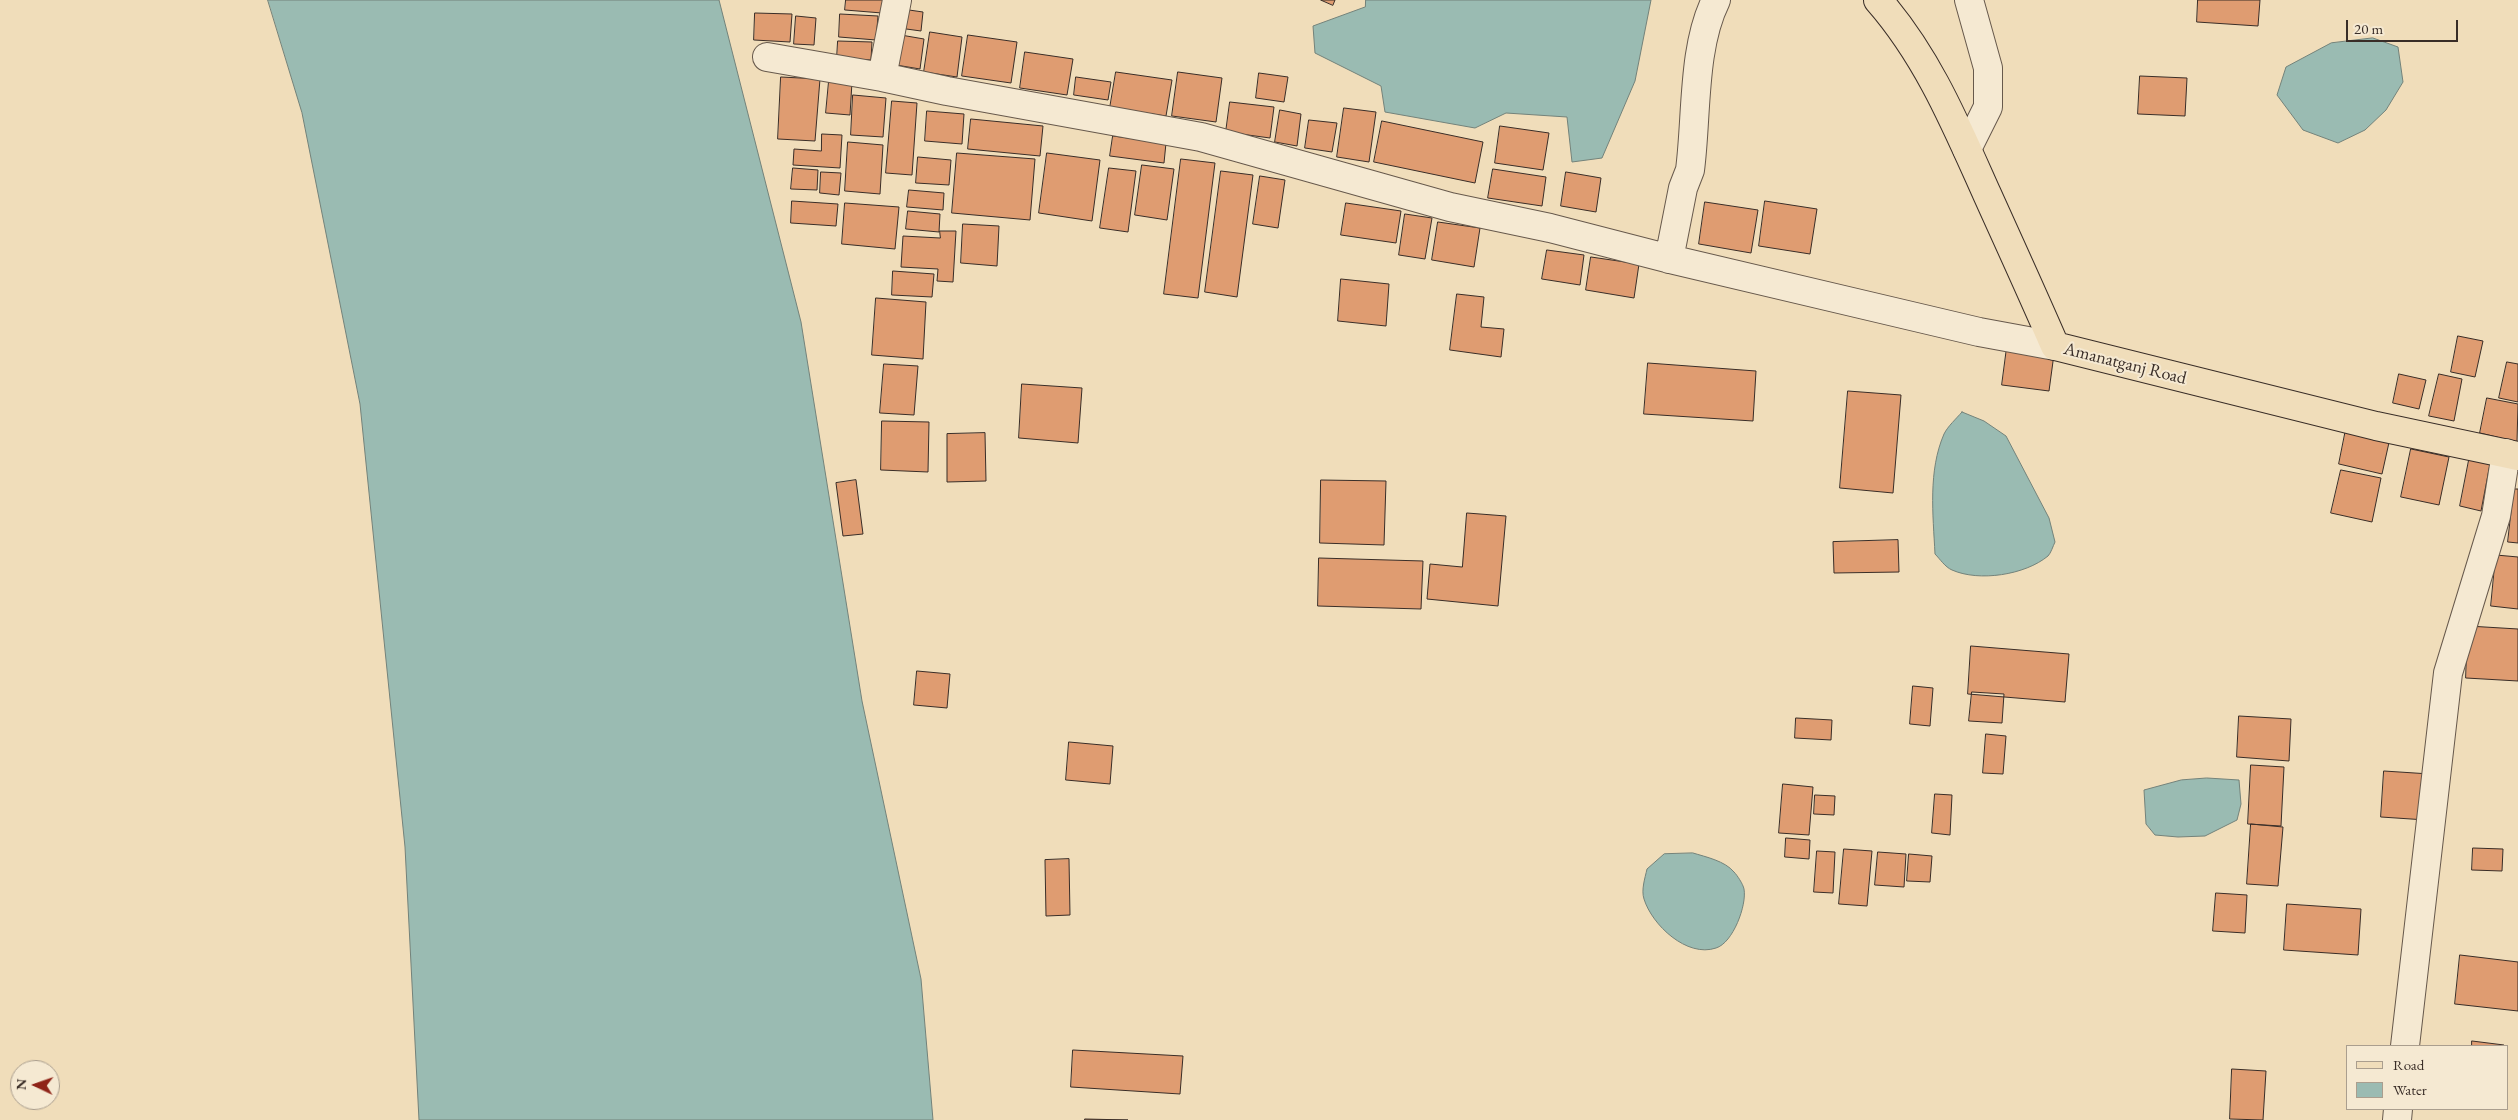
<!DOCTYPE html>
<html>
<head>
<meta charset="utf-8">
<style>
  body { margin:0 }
  #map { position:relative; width:2518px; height:1120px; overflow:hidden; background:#f0ddba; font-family:"EB Garamond",serif }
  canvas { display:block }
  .legend { position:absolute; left:2346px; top:1045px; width:162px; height:65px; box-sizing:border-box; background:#f5e9d2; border:1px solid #aa9e8e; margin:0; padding:6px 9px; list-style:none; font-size:15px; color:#392d27 }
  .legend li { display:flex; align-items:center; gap:10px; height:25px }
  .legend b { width:25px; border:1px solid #aa9e8e }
  .north { position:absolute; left:10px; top:1060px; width:50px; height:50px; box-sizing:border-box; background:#f5e9d2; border:1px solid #aa9e8e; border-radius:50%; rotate:273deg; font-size:14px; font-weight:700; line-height:20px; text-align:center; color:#392d27 }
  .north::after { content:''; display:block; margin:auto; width:18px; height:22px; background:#8f2418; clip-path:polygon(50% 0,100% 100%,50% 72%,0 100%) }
  .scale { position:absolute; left:2346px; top:20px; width:112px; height:22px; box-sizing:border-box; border:2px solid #392d27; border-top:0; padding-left:6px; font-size:15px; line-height:18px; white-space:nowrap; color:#392d27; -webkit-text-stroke:4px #f5e9d2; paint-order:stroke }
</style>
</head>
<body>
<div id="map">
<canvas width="2518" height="1120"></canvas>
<ul class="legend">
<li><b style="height:6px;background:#f0ddba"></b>Road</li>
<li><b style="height:14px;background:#9abbb2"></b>Water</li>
</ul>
<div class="north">N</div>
<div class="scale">20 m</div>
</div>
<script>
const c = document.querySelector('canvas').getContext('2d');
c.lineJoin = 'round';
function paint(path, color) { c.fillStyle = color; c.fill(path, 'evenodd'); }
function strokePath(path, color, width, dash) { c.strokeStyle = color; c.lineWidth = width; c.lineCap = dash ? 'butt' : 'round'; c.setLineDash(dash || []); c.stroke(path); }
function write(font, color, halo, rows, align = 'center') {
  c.font = font + ' "EB Garamond",serif'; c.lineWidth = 4; c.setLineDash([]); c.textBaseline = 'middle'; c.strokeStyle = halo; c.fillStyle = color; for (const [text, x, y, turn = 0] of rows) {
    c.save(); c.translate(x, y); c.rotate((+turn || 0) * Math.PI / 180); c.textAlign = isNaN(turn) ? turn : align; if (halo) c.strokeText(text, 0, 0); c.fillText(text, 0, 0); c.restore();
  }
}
const water = new Path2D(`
  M 268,0 L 719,0 L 801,322 L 862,701 L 921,979 L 933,1120 L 419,1120 L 405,847 L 360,404 L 302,113 Z
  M 1366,0 L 1651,0 L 1635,81 L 1602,158 L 1572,162 L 1567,117 L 1506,113 L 1475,128 L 1385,112 L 1381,86 L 1315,53 L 1313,26 L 1365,7 Z
  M 2373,38 L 2398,47 L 2403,82 L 2386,110 L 2365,130 L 2338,143 L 2303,130 L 2277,95 L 2286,67 L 2331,43 Z
  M 1962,412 L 1984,421 L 2006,436 L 2049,518 L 2055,542 C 2053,546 2051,553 2048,556 C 2025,575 1979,582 1952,570 C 1945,567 1940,559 1935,554 C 1933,514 1928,471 1944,434 C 1948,426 1956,419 1962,412 Z
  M 2207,778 L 2239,780 L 2241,804 L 2237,820 L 2205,836 L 2178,837 L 2155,835 L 2146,824 L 2144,790 L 2181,780 Z
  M 1693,853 C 1706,857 1725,861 1734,872 C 1737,875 1743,884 1744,889 C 1747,905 1733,943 1716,948 C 1687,958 1652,925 1644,899 C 1641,890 1645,878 1647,869 L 1664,854 Z`);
paint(water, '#9abbb2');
strokePath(water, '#73827a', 1);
const building = new Path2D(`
  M 846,0 L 883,0 L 882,13 L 845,10 Z
  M 1321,0 L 1335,0 L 1333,5 Z
  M 2198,0 L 2260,0 L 2258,26 L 2197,22 Z
  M 902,9 L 923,12 L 921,31 L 899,28 Z
  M 755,13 L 792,14 L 790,42 L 754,40 Z
  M 840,14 L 878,16 L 876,40 L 839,37 Z
  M 796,16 L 816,18 L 814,45 L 794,44 Z
  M 930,32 L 962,37 L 957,77 L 924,72 Z
  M 895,34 L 924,39 L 920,69 L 890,64 Z
  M 968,35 L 1017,42 L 1011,83 L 962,76 Z
  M 838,41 L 872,42 L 871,60 L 837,58 Z
  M 1025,52 L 1073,59 L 1067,95 L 1020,88 Z
  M 1116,72 L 1172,80 L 1166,116 L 1110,108 Z
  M 1178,72 L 1222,78 L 1216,122 L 1172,116 Z
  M 1259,73 L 1288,77 L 1284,102 L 1256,98 Z
  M 2140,76 L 2187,78 L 2185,116 L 2138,114 Z
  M 781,77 L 820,79 L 815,141 L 778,139 Z
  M 1076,77 L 1111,82 L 1108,100 L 1074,95 Z
  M 829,81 L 852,82 L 850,115 L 826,113 Z
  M 853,95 L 886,98 L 883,137 L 851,135 Z
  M 892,101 L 917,103 L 912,175 L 886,173 Z
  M 1230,102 L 1274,107 L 1270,138 L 1226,132 Z
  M 1344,108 L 1376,112 L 1369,162 L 1337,157 Z
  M 1280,110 L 1301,114 L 1297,146 L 1275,142 Z
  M 927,111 L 964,114 L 962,144 L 925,141 Z
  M 971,119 L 1043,126 L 1040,156 L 968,149 Z
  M 1309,120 L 1337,123 L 1332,152 L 1305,148 Z
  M 1382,121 L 1483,142 L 1475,183 L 1374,162 Z
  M 1500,126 L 1549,133 L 1543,170 L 1495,163 Z
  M 822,134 L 842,135 L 840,168 L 793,165 L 794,149 L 821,151 Z
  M 1113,136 L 1166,143 L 1164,163 L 1110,156 Z
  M 848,142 L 883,145 L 880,194 L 845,191 Z
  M 957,153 L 1035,159 L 1030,220 L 952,213 Z
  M 1047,153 L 1100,160 L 1092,221 L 1039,213 Z
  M 918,157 L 951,160 L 949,185 L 916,183 Z
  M 1181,159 L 1215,163 L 1198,298 L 1164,294 Z
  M 1142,165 L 1174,169 L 1167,220 L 1135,215 Z
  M 793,168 L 818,170 L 817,190 L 791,189 Z
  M 1109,168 L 1136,171 L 1128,232 L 1100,228 Z
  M 1493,169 L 1546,177 L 1542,206 L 1488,198 Z
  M 1221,171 L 1253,175 L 1237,297 L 1205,292 Z
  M 821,172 L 841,173 L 839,195 L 820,193 Z
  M 1566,172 L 1601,178 L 1596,212 L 1561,206 Z
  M 1260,176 L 1285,180 L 1278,228 L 1253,224 Z
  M 909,190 L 944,193 L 943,210 L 907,207 Z
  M 792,201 L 838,204 L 836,226 L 791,223 Z
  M 1765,201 L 1817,209 L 1810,254 L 1759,246 Z
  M 1705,202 L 1758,210 L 1751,253 L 1699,244 Z
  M 845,203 L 899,207 L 895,249 L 842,244 Z
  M 1346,203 L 1401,211 L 1396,243 L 1341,235 Z
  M 908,211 L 940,214 L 939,232 L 906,229 Z
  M 1405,214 L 1432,218 L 1425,259 L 1399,255 Z
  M 1438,222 L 1480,228 L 1474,267 L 1432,260 Z
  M 963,224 L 999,226 L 997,266 L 961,263 Z
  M 940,231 L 956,231 L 953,282 L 937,281 L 938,269 L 901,267 L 903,236 L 940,238 Z
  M 1547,250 L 1584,255 L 1580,285 L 1542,279 Z
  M 1591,257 L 1639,264 L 1634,298 L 1586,290 Z
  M 893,271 L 934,274 L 932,297 L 892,295 Z
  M 1341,279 L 1389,284 L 1386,326 L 1338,321 Z
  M 1457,294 L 1484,297 L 1481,327 L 1504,329 L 1501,357 L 1450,350 Z
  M 876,298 L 926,302 L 923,359 L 872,355 Z
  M 2458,336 L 2483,341 L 2475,377 L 2451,372 Z
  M 2007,347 L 2054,354 L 2049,391 L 2002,385 Z
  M 2507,362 L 2518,364 L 2518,402 L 2499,398 Z
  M 1648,363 L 1756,371 L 1753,421 L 1644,414 Z
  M 884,364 L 918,366 L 914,415 L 880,413 Z
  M 2399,374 L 2426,380 L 2419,409 L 2393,403 Z
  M 2439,374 L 2462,379 L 2454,421 L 2429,416 Z
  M 1022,384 L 1082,388 L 1078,443 L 1019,438 Z
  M 1848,391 L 1901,395 L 1893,493 L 1840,488 Z
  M 2487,398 L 2518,404 L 2517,442 L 2480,433 Z
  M 882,421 L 929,422 L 928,472 L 881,470 Z
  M 2346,429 L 2390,438 L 2382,474 L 2339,464 Z
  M 985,433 L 986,481 L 947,482 L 947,434 Z
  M 2411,449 L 2449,457 L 2439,505 L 2401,497 Z
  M 2470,455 L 2491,459 L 2481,511 L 2460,506 Z
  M 2341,470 L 2381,478 L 2372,522 L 2331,513 Z
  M 856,480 L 863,534 L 843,536 L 836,483 Z
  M 1321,480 L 1386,481 L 1384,545 L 1320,543 Z
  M 2514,489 L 2518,489 L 2518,543 L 2508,542 Z
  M 1467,513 L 1506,516 L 1498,606 L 1427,599 L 1430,564 L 1462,567 Z
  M 1898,540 L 1899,572 L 1834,573 L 1833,542 Z
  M 2496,555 L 2518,557 L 2518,609 L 2491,606 Z
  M 1319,558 L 1423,561 L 1421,609 L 1318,606 Z
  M 2468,626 L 2518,629 L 2518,681 L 2466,678 Z
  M 1971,646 L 2069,654 L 2065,702 L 1968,694 Z
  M 917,671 L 950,674 L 947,708 L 914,705 Z
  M 1913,686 L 1933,688 L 1930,726 L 1910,724 Z
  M 1972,692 L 2004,694 L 2002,723 L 1969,721 Z
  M 2239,716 L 2291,719 L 2289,761 L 2237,757 Z
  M 1796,718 L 1832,720 L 1831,740 L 1795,738 Z
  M 1986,734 L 2006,736 L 2003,774 L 1983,773 Z
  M 1069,742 L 1113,746 L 1110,784 L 1066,780 Z
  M 2251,765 L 2284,767 L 2281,826 L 2248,824 Z
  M 2384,771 L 2430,774 L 2426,820 L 2381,817 Z
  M 1783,784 L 1813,787 L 1809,835 L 1779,833 Z
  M 1935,794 L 1952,795 L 1950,835 L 1932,833 Z
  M 1815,795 L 1835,796 L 1834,815 L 1814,814 Z
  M 2251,824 L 2283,827 L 2278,886 L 2247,884 Z
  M 1786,838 L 1810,840 L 1809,859 L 1785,857 Z
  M 2473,848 L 2503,849 L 2502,871 L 2472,870 Z
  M 1844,849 L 1872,851 L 1867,906 L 1839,904 Z
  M 1817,851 L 1835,852 L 1833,893 L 1814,892 Z
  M 1878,852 L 1906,854 L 1904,887 L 1875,885 Z
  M 1909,854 L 1932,856 L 1930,882 L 1907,881 Z
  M 1069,859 L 1070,915 L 1046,916 L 1045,860 Z
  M 2216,893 L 2247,895 L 2245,933 L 2213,931 Z
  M 2287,904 L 2361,909 L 2358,955 L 2284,950 Z
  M 2460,955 L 2518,962 L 2518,1011 L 2455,1004 Z
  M 2472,1041 L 2504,1045 L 2504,1046 L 2472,1046 Z
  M 1073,1050 L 1183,1056 L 1180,1094 L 1071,1087 Z
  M 2232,1069 L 2266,1071 L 2263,1120 L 2230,1119 Z
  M 1085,1119 L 1128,1120 L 1085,1120 Z`);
paint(building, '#df9c71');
strokePath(building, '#392d27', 1);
const minor = new Path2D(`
  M 897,0 L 882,77 L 947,91 L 1201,137 L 1450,207 L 1550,228 L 1674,260 L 1979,332 L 2055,346
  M 767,57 L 882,77
  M 1967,149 L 1988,107 L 1988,68 L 1969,0
  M 1669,259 L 1683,188 L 1690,170 C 1697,117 1692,48 1716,0
  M 2405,1046 L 2448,673 L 2496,516 L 2506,453
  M 2397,1120 L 2398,1109`);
const major = new Path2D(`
  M 1878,0 C 1928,57 1956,125 1987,194 C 2010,245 2033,295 2055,346 L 2376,426 L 2518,456`);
strokePath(minor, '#67594c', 30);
strokePath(major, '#392d27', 30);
strokePath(minor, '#f5e9d2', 28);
strokePath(major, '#f0ddba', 28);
write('18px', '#392d27', '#f5e9d2', [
  ["Amanatganj Road",2125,364,14]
]);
</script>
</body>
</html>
